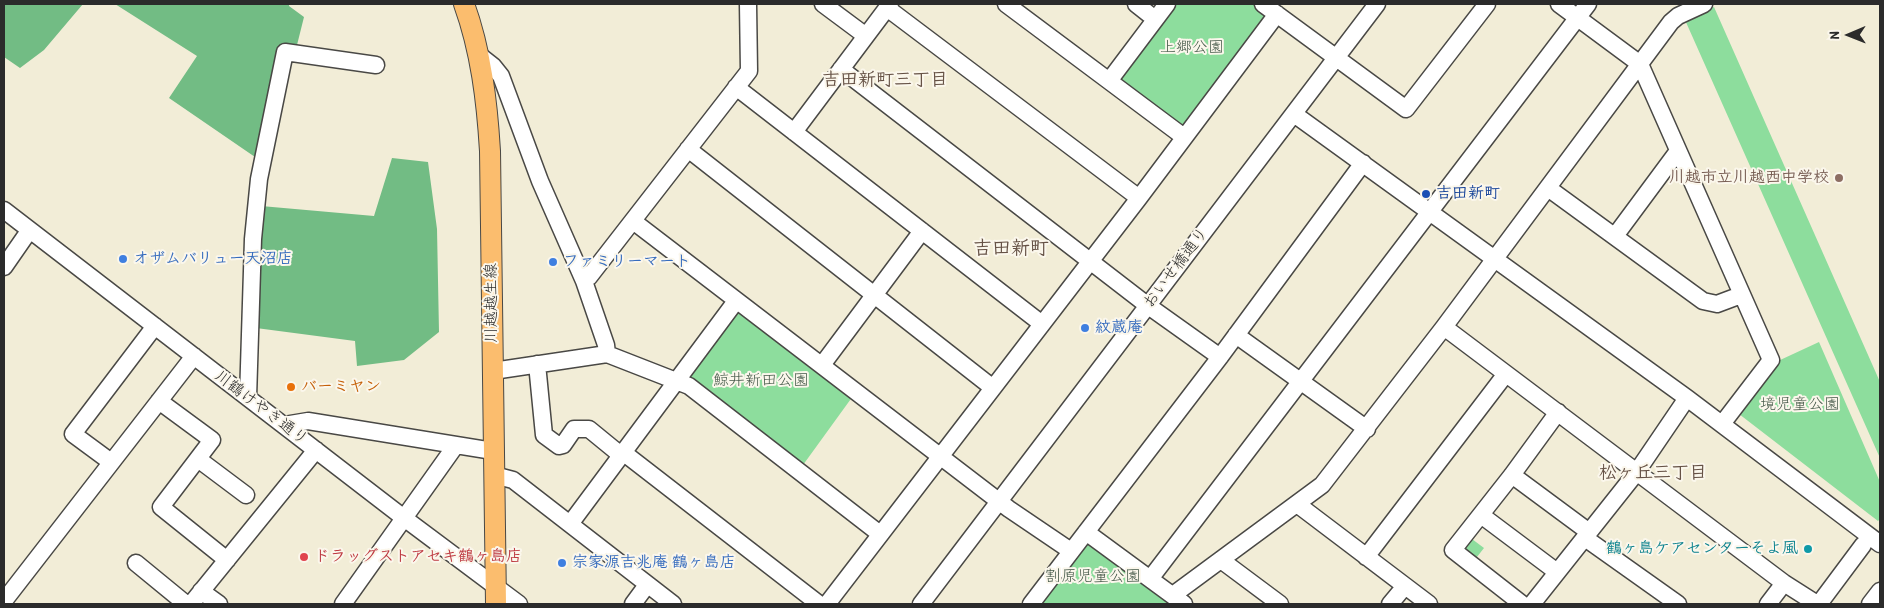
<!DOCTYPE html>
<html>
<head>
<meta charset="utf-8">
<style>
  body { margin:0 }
  #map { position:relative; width:1884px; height:608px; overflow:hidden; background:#f2edd7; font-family:"Patrick Hand",sans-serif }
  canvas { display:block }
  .frame { position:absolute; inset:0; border:5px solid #2b2b2b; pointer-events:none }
  .north { position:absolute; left:1824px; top:10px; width:50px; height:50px; -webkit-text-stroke:4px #fbf7ec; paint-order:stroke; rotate:269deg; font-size:14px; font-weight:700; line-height:20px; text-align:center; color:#2b2b2b }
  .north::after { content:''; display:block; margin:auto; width:18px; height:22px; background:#2b2b2b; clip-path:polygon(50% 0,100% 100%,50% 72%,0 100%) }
</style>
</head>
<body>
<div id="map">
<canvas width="1884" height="608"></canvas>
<div class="frame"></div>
<div class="north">N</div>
</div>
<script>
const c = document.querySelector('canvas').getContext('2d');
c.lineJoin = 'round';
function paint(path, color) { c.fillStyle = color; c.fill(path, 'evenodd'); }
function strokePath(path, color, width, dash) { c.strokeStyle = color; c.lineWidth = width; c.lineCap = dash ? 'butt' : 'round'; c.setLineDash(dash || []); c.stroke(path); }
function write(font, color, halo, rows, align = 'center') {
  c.font = font + ' "Patrick Hand","Klee One",sans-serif'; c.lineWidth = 4; c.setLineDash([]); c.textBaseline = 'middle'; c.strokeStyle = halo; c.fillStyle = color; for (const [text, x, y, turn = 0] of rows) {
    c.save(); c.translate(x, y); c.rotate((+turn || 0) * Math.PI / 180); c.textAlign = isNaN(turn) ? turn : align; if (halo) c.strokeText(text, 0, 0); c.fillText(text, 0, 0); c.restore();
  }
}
paint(new Path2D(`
  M 1176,4 L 1254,4 L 1268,14 L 1183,127 L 1119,79 Z
  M 1714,7 L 1880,382 L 1880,458 L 1685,20 Z
  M 738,311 L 853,396 L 803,465 L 688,380 Z
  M 1819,342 L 1880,482 L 1880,519 L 1878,521 L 1739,414 L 1778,361 Z
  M 1468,536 L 1484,548 L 1473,562 L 1458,551 Z
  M 1087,539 L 1176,604 L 1038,604 Z`), '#8ddd9d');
paint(new Path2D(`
  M 4,4 L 83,4 L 44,50 L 20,68 L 4,57 Z
  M 115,4 L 289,4 L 289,6 L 304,17 L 296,49 L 269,105 L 255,157 L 169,98 L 197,56 Z
  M 392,158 L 428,162 L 437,229 L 439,332 L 404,360 L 357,366 L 355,341 L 256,328 L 261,206 L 374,216 Z`), '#72bc84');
const minor = new Path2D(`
  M 823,4 L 866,36
  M 1006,4 L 1184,137
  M 1136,4 L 1155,19
  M 1263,4 L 1406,109 L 1487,4
  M 1559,4 L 1640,64 L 1771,360 L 1722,424
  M 887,8 L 1139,198
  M 479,55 L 493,66 L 501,76 L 540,181 L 584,281 L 606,345 L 607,354
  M 841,69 L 1147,305 L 1220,357
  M 1109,81 L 1167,4
  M 736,87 L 1042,324
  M 1294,114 L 1687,398 L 1880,544
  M 794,132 L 890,4
  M 688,149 L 993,388
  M 1548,188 L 1703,301 L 1717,304 L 1741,295
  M 4,210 L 404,518 L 519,604
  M 633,221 L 1009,509 L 1071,551
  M 1615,236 L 1678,151
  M 4,267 L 29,231
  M 584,281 L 589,277 L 749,71 L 748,4
  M 1444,327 L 1784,583 L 1817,604
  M 1236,335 L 1367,429
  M 537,364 L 544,435 L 559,446 L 563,445 L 574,429 L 589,429 L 622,456
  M 822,365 L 922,231
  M 493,371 L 607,354 L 689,386 L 880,534
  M 248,398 L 253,239 L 259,179 L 285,52 L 376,65
  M 159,401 L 212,440 L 161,507 L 227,560
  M 284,425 L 308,421 L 493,451
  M 624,453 L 819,604
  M 198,459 L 246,495
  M 111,462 L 73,434 L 155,326
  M 494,475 L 513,480 L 673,604
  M 1512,475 L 1589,532
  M 1297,504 L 1429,604
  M 1481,515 L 1557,572
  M 570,524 L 736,301
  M 1086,532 L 1184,604
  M 1585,538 L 1678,604
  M 1366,557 L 1505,375
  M 1221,560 L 1280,604
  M 136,563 L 186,604
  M 1150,579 L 1588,4
  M 201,591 L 219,604
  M 1173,595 L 1322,485 L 1444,327 L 1671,22 L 1678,16 L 1704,4
  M 4,601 L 194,356
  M 191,604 L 316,450
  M 343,604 L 456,445
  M 633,604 L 647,585
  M 827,604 L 1139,198 L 1277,14
  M 921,604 L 1377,4
  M 1031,604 L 1220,357 L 1363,163
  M 1390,604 L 1405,586
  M 1522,604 L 1453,550 L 1512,475 L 1558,412
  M 1532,604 L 1636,473 L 1687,398
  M 1768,604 L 1784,583
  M 1819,604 L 1863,545
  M 1870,604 L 1880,591`);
const major = new Path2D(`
  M 464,4 C 481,51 487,101 490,151 L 496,604`);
strokePath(minor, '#494845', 19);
strokePath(major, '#494845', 22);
strokePath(minor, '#fff', 16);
strokePath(major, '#fbbd6e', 20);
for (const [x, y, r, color] of [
  [1839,178,5,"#8d6e63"],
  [1426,194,5,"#1a4fb4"],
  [123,259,5,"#3f7fe0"],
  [553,262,5,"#3f7fe0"],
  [1085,328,5,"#3f7fe0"],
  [291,387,5,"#e8710a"],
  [1808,549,5,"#0f9aa8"],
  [304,557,5,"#e0444e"],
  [562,563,5,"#3f7fe0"]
]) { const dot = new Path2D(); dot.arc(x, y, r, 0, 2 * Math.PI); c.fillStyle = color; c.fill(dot); strokePath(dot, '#fbf7ec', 2); }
write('16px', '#445848', '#fbf7ec', [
  ["上郷公園",1192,48],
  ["鯨井新田公園",761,381],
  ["境児童公園",1800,405],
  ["割原児童公園",1093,577]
]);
write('bold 16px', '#785e54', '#fbf7ec', [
  ["川越市立川越西中学校",1829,178]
], 'right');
write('bold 16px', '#164399', '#fbf7ec', [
  ["吉田新町",1436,194]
], 'left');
write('bold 16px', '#366cbe', '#fbf7ec', [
  ["オザムバリュー天沼店",133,259],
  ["ファミリーマート",563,262],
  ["紋蔵庵",1095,328],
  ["宗家源吉兆庵 鶴ヶ島店",572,563]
], 'left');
write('16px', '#2b2b2b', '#fbf7ec', [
  ["おいせ橋通り",1176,268,-53],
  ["川越越生線",492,303,-90],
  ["川鶴けやき通り",261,408,37]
]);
write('bold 16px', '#c56008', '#fbf7ec', [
  ["バーミヤン",301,387]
], 'left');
write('bold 16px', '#0d838f', '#fbf7ec', [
  ["鶴ヶ島ケアセンターそよ風",1798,549]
], 'right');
write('bold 16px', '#be3a42', '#fbf7ec', [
  ["ドラッグストアセキ鶴ヶ島店",314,557]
], 'left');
write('bold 18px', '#665246', '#fbf7ec', [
  ["吉田新町三丁目",885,80],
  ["松ヶ丘三丁目",1653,473]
]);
write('bold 19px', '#665246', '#fbf7ec', [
  ["吉田新町",1011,249]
]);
</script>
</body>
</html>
